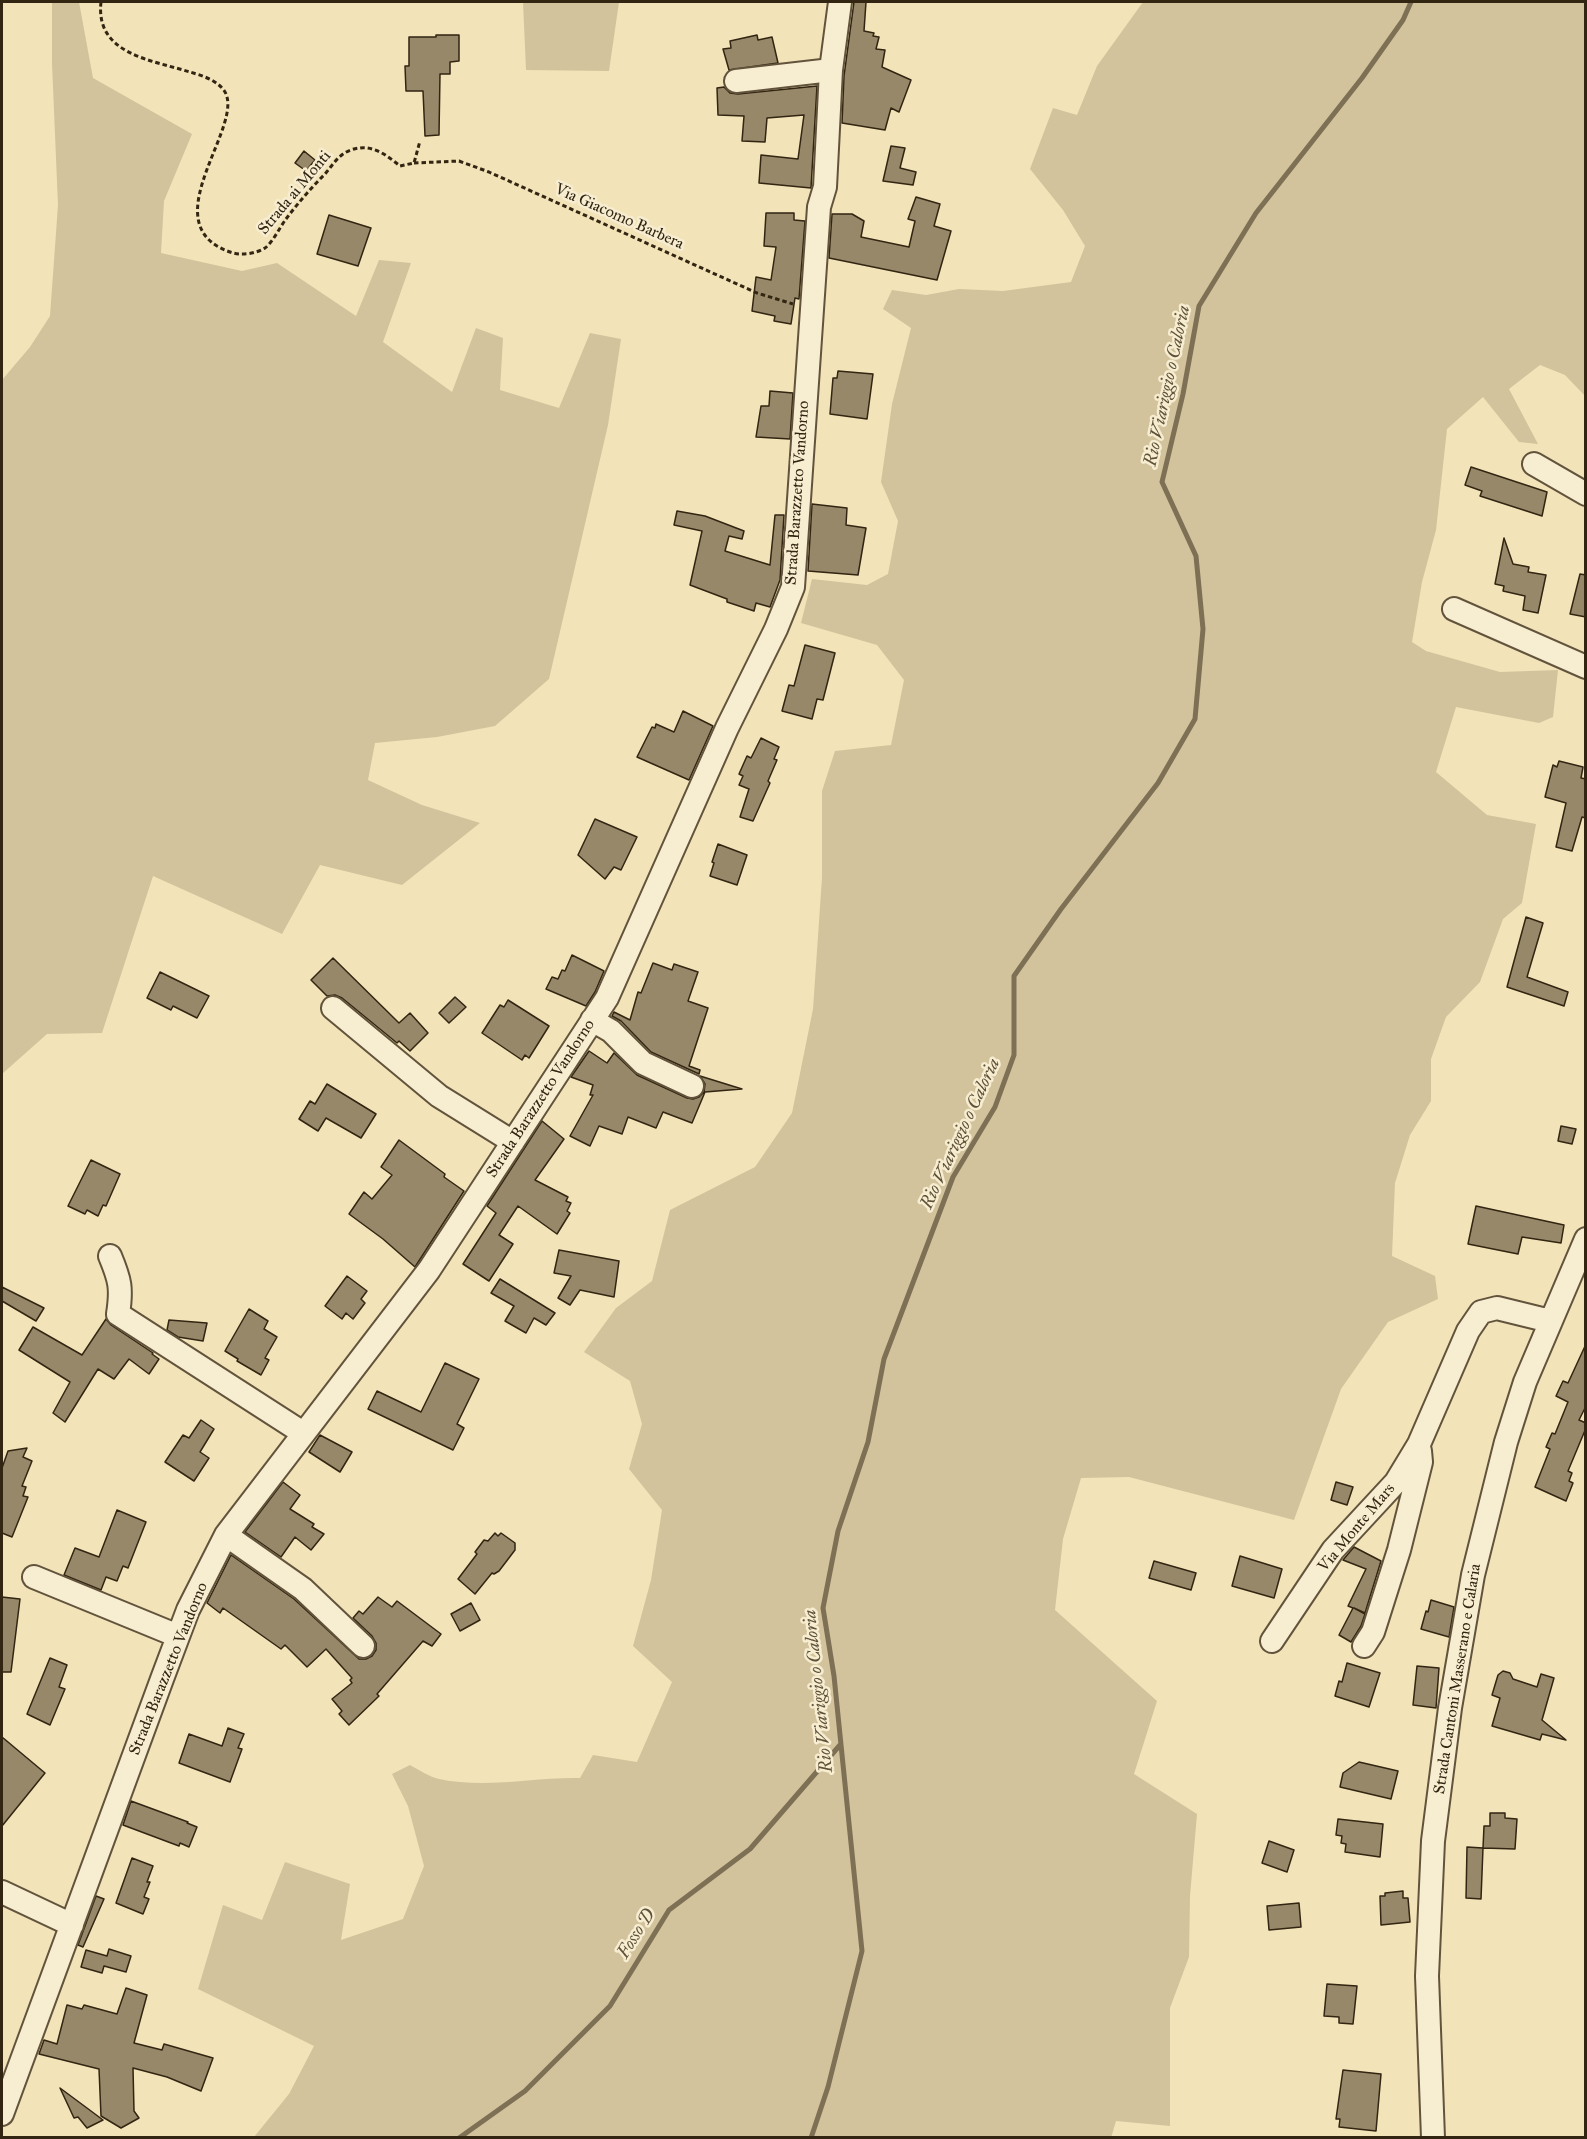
<!DOCTYPE html>
<html>
<head>
<meta charset="utf-8">
<style>
  body { margin:0 }
  #map { position:relative; width:1587px; height:2139px; overflow:hidden; background:#f3e3b8; font-family:"IM FELL Great Primer",serif }
  canvas { display:block }
  .frame { position:absolute; inset:0; border:3px solid #322512; pointer-events:none }
</style>
</head>
<body>
<div id="map">
<canvas width="1587" height="2139"></canvas>
<div class="frame"></div>
</div>
<script>
const c = document.querySelector('canvas').getContext('2d');
c.lineJoin = 'round';
function paint(path, color) { c.fillStyle = color; c.fill(path, 'evenodd'); }
function strokePath(path, color, width, dash) { c.strokeStyle = color; c.lineWidth = width; c.lineCap = dash ? 'butt' : 'round'; c.setLineDash(dash || []); c.stroke(path); }
function write(font, color, halo, rows, align = 'center') {
  c.font = font + ' "IM FELL Great Primer",serif'; c.lineWidth = 5; c.setLineDash([]); c.textBaseline = 'middle'; c.strokeStyle = halo; c.fillStyle = color; for (const [text, x, y, turn = 0] of rows) {
    c.save(); c.translate(x, y); c.rotate((+turn || 0) * Math.PI / 180); c.textAlign = isNaN(turn) ? turn : align; if (halo) c.strokeText(text, 0, 0); c.fillText(text, 0, 0); c.restore();
  }
}
paint(new Path2D(`
  M 52,2 L 79,2 L 93,78 L 192,134 L 164,201 L 161,253 L 242,271 L 277,263 L 356,316 L 379,260 L 411,263 L 383,342 L 452,392 L 476,328 L 503,338 L 500,390 L 559,408 L 590,333 L 621,339 L 608,425 L 549,679 L 495,726 L 437,737 L 375,743 L 368,780 L 422,805 L 480,823 L 402,885 L 320,865 L 282,934 L 153,876 L 102,1033 L 47,1034 L 2,1074 L 2,380 L 30,347 L 50,316 L 58,205 L 52,64 Z
  M 523,2 L 619,2 L 609,71 L 526,70 Z
  M 1143,2 L 1586,2 L 1585,396 L 1565,375 L 1540,365 L 1509,389 L 1538,444 L 1519,442 L 1483,397 L 1447,429 L 1436,530 L 1422,582 L 1412,642 L 1426,651 L 1500,672 L 1558,670 L 1553,717 L 1539,723 L 1456,707 L 1436,772 L 1487,815 L 1536,824 L 1522,903 L 1503,919 L 1480,982 L 1446,1017 L 1431,1059 L 1431,1101 L 1410,1135 L 1395,1183 L 1392,1256 L 1435,1276 L 1438,1299 L 1388,1322 L 1341,1389 L 1294,1520 L 1129,1477 L 1081,1478 L 1063,1539 L 1055,1610 L 1157,1701 L 1134,1774 L 1197,1814 L 1190,1896 L 1189,1957 L 1170,2008 L 1170,2126 L 1116,2121 L 1111,2138 L 254,2137 L 289,2094 L 314,2046 L 198,1989 L 223,1905 L 262,1920 L 285,1862 L 350,1884 L 341,1940 L 403,1919 L 424,1866 L 408,1806 L 392,1774 L 410,1765 C 419,1770 430,1777 439,1779 C 486,1789 533,1777 580,1778 L 593,1755 L 637,1762 L 672,1682 L 633,1646 L 651,1580 L 662,1510 L 629,1469 L 642,1424 L 630,1381 L 584,1352 L 616,1308 L 652,1281 L 670,1210 L 755,1167 L 792,1113 L 813,1009 L 822,878 L 822,791 L 835,751 L 891,745 L 904,680 L 877,645 L 801,623 L 812,579 L 867,585 L 888,574 L 898,521 L 881,482 L 892,404 L 911,328 L 883,309 L 892,290 L 926,295 L 959,289 L 1003,291 L 1071,282 L 1085,246 L 1063,210 L 1030,169 L 1053,108 L 1077,115 L 1097,66 Z`), '#d2c39c');
strokePath(new Path2D(`
  M 459,2138 L 525,2091 L 610,2006 L 669,1910 L 750,1849 L 840,1745
  M 811,2138 L 828,2087 L 862,1951 L 834,1676 L 823,1608 L 838,1531 L 868,1442 L 884,1359 L 953,1177 L 995,1107 L 1014,1055 L 1014,976 L 1061,909 L 1158,783 L 1195,719 L 1203,629 L 1196,556 L 1162,482 L 1183,394 L 1199,306 L 1256,213 L 1362,78 L 1403,20 L 1411,2`), '#7e7054', 5);
const building = new Path2D(`
  M 854,2 L 866,2 L 864,31 L 874,33 L 873,36 L 879,37 L 876,49 L 885,50 L 882,67 L 911,80 L 899,112 L 891,108 L 885,130 L 842,123 L 844,76 Z
  M 436,35 L 459,35 L 459,61 L 450,62 L 450,74 L 440,74 L 439,135 L 425,136 L 423,91 L 406,91 L 405,66 L 409,66 L 409,37 L 436,37 Z
  M 757,35 L 758,40 L 772,37 L 778,63 L 729,70 L 723,49 L 731,48 L 730,41 Z
  M 817,86 L 811,188 L 759,183 L 761,155 L 798,159 L 804,115 L 767,118 L 765,142 L 742,141 L 744,116 L 718,115 L 717,88 L 724,87 L 730,93 L 738,94 Z
  M 891,146 L 905,148 L 900,168 L 916,172 L 913,185 L 883,181 Z
  M 304,151 L 315,160 L 306,171 L 295,163 Z
  M 916,197 L 940,204 L 934,226 L 951,231 L 937,280 L 829,258 L 832,214 L 852,214 L 864,221 L 861,237 L 909,247 L 915,221 L 908,219 Z
  M 766,213 L 794,213 L 794,220 L 805,221 L 799,299 L 795,298 L 791,324 L 774,321 L 775,316 L 752,311 L 756,277 L 771,280 L 776,247 L 764,246 Z
  M 329,215 L 371,228 L 358,266 L 317,254 Z
  M 838,371 L 873,374 L 867,419 L 830,414 L 833,378 L 837,378 Z
  M 770,391 L 793,393 L 790,439 L 756,437 L 761,406 L 769,406 Z
  M 1471,467 L 1547,492 L 1542,516 L 1480,496 L 1482,491 L 1465,485 Z
  M 812,504 L 847,508 L 846,525 L 866,528 L 858,575 L 808,571 Z
  M 677,511 L 705,516 L 744,531 L 742,539 L 729,536 L 725,551 L 770,565 L 775,515 L 784,515 L 780,580 L 770,607 L 756,603 L 754,611 L 727,602 L 727,599 L 690,585 L 702,531 L 674,525 Z
  M 1504,538 L 1513,564 L 1529,567 L 1528,572 L 1546,575 L 1538,613 L 1523,610 L 1525,596 L 1503,591 L 1504,586 L 1495,584 Z
  M 1580,574 L 1586,575 L 1586,617 L 1570,614 Z
  M 805,645 L 835,653 L 823,700 L 817,699 L 812,719 L 782,711 L 789,685 L 794,686 Z
  M 683,711 L 713,726 L 689,780 L 637,757 L 652,727 L 655,728 L 656,724 L 674,732 Z
  M 761,738 L 779,747 L 774,759 L 777,760 L 768,781 L 770,783 L 753,821 L 740,817 L 749,789 L 739,785 L 743,776 L 739,774 L 747,756 L 751,758 Z
  M 1559,761 L 1583,767 L 1581,778 L 1586,779 L 1586,818 L 1582,817 L 1572,851 L 1556,847 L 1566,803 L 1545,797 L 1553,765 L 1557,767 Z
  M 595,819 L 637,837 L 621,870 L 614,867 L 605,879 L 578,855 Z
  M 718,844 L 747,855 L 737,885 L 710,876 L 714,863 L 712,862 Z
  M 1526,917 L 1543,923 L 1527,977 L 1568,992 L 1564,1006 L 1507,987 Z
  M 572,955 L 604,971 L 595,992 L 586,1006 L 546,989 L 552,977 L 558,979 L 562,970 L 565,971 Z
  M 333,958 L 399,1023 L 410,1013 L 428,1033 L 410,1051 L 399,1041 L 397,1043 L 342,998 L 335,995 L 327,996 L 311,980 Z
  M 653,963 L 672,970 L 674,964 L 698,972 L 688,1001 L 708,1008 L 689,1066 L 700,1070 L 699,1074 L 651,1052 L 621,1021 L 612,1016 L 614,1012 L 630,1020 L 638,992 L 641,993 Z
  M 160,972 L 209,996 L 197,1018 L 173,1006 L 171,1010 L 147,998 Z
  M 455,997 L 466,1007 L 449,1023 L 439,1013 Z
  M 508,1000 L 549,1026 L 529,1058 L 525,1055 L 522,1060 L 482,1033 L 500,1005 L 504,1007 Z
  M 589,1051 L 607,1063 L 614,1053 L 637,1075 L 687,1098 L 693,1099 L 699,1097 L 704,1092 L 705,1084 L 700,1076 L 742,1089 L 705,1092 L 692,1123 L 663,1112 L 656,1128 L 628,1117 L 622,1134 L 599,1126 L 590,1146 L 570,1136 L 593,1095 L 590,1095 L 593,1085 L 571,1077 Z
  M 327,1084 L 376,1114 L 361,1138 L 326,1118 L 318,1131 L 299,1119 L 310,1101 L 315,1104 Z
  M 542,1121 L 564,1139 L 535,1180 L 568,1197 L 566,1201 L 571,1203 L 567,1211 L 570,1213 L 557,1234 L 518,1206 L 499,1235 L 513,1244 L 489,1281 L 463,1264 L 496,1213 L 487,1206 Z
  M 1561,1126 L 1576,1129 L 1572,1144 L 1558,1141 Z
  M 399,1140 L 445,1174 L 444,1177 L 464,1191 L 415,1267 L 383,1239 L 349,1214 L 364,1192 L 372,1199 L 392,1175 L 381,1167 Z
  M 91,1160 L 120,1174 L 106,1206 L 103,1205 L 98,1216 L 87,1210 L 85,1214 L 68,1206 Z
  M 1476,1206 L 1564,1225 L 1561,1243 L 1522,1237 L 1518,1254 L 1468,1244 Z
  M 559,1250 L 619,1261 L 614,1297 L 580,1290 L 570,1305 L 558,1298 L 571,1276 L 554,1273 Z
  M 347,1276 L 367,1291 L 361,1299 L 365,1303 L 353,1319 L 346,1313 L 342,1319 L 325,1306 Z
  M 500,1279 L 555,1313 L 546,1325 L 534,1318 L 526,1333 L 505,1321 L 514,1306 L 491,1293 Z
  M 2,1287 L 44,1308 L 36,1321 L 2,1301 Z
  M 249,1309 L 268,1321 L 264,1329 L 277,1337 L 265,1358 L 269,1360 L 261,1375 L 237,1361 L 238,1359 L 225,1351 Z
  M 106,1319 L 111,1325 L 153,1353 L 152,1354 L 159,1359 L 149,1374 L 129,1359 L 114,1379 L 98,1369 L 65,1422 L 53,1413 L 70,1382 L 19,1350 L 33,1327 L 82,1355 Z
  M 169,1320 L 207,1323 L 203,1341 L 178,1337 L 167,1330 Z
  M 1586,1344 L 1586,1406 L 1579,1420 L 1586,1423 L 1586,1428 L 1568,1471 L 1572,1473 L 1569,1481 L 1573,1483 L 1566,1501 L 1535,1487 L 1550,1449 L 1546,1447 L 1552,1433 L 1555,1434 L 1568,1402 L 1556,1396 L 1563,1381 L 1568,1383 Z
  M 445,1363 L 479,1379 L 457,1424 L 464,1428 L 453,1450 L 368,1409 L 377,1391 L 421,1412 Z
  M 201,1420 L 214,1429 L 200,1452 L 209,1458 L 194,1481 L 165,1462 L 183,1435 L 189,1438 Z
  M 320,1435 L 352,1452 L 340,1472 L 309,1452 Z
  M 27,1448 L 23,1457 L 32,1461 L 22,1486 L 26,1487 L 23,1496 L 28,1497 L 12,1537 L 2,1533 L 2,1468 L 8,1451 Z
  M 283,1482 L 300,1495 L 290,1509 L 314,1524 L 312,1527 L 324,1534 L 311,1550 L 295,1537 L 281,1557 L 245,1532 Z
  M 1336,1482 L 1353,1487 L 1347,1505 L 1331,1500 Z
  M 117,1510 L 146,1522 L 128,1568 L 123,1566 L 117,1581 L 106,1577 L 101,1590 L 64,1575 L 75,1548 L 99,1557 Z
  M 495,1533 L 498,1536 L 501,1533 L 515,1543 L 515,1550 L 499,1571 L 494,1574 L 492,1573 L 475,1594 L 458,1579 L 477,1554 L 475,1552 L 484,1540 L 488,1541 Z
  M 1354,1547 L 1381,1561 L 1365,1613 L 1354,1608 L 1365,1614 L 1361,1626 L 1351,1642 L 1339,1635 L 1353,1608 L 1348,1606 L 1366,1569 L 1343,1560 Z
  M 231,1555 L 294,1599 L 359,1659 L 366,1659 L 372,1656 L 376,1650 L 376,1643 L 372,1636 L 353,1618 L 359,1611 L 363,1614 L 378,1597 L 392,1607 L 397,1601 L 441,1634 L 432,1646 L 423,1641 L 377,1694 L 379,1696 L 349,1725 L 339,1714 L 342,1711 L 332,1699 L 352,1683 L 350,1680 L 352,1678 L 326,1649 L 307,1667 L 285,1645 L 281,1649 L 223,1608 L 220,1613 L 207,1603 Z
  M 1240,1556 L 1282,1569 L 1274,1598 L 1232,1586 Z
  M 1154,1561 L 1196,1573 L 1191,1590 L 1149,1578 Z
  M 2,1597 L 20,1599 L 11,1672 L 2,1672 Z
  M 1431,1600 L 1454,1607 L 1449,1637 L 1421,1629 L 1426,1611 L 1428,1612 Z
  M 471,1603 L 480,1620 L 460,1631 L 451,1614 Z
  M 50,1658 L 67,1665 L 59,1687 L 65,1689 L 50,1725 L 27,1714 Z
  M 1347,1663 L 1380,1673 L 1369,1707 L 1335,1696 L 1339,1681 L 1342,1682 Z
  M 1417,1666 L 1439,1668 L 1436,1708 L 1413,1705 Z
  M 1503,1671 L 1510,1673 L 1513,1679 L 1537,1687 L 1541,1674 L 1554,1678 L 1542,1720 L 1566,1740 L 1542,1734 L 1540,1740 L 1492,1726 L 1500,1698 L 1492,1695 L 1498,1675 Z
  M 228,1728 L 244,1734 L 238,1748 L 242,1749 L 230,1782 L 179,1763 L 189,1734 L 222,1746 Z
  M 2,1737 L 45,1773 L 2,1826 Z
  M 1359,1762 L 1398,1771 L 1391,1799 L 1340,1787 L 1343,1773 Z
  M 131,1801 L 188,1822 L 187,1823 L 197,1827 L 189,1847 L 180,1843 L 179,1846 L 123,1825 Z
  M 1490,1813 L 1505,1813 L 1505,1818 L 1517,1819 L 1515,1849 L 1483,1848 L 1484,1826 L 1490,1826 Z
  M 1338,1819 L 1383,1824 L 1380,1857 L 1345,1852 L 1346,1844 L 1341,1843 L 1342,1836 L 1336,1835 Z
  M 1269,1841 L 1294,1850 L 1287,1872 L 1262,1863 Z
  M 1467,1847 L 1483,1848 L 1481,1899 L 1466,1898 Z
  M 132,1858 L 153,1866 L 147,1882 L 150,1882 L 144,1897 L 149,1899 L 143,1914 L 116,1903 Z
  M 1403,1891 L 1403,1898 L 1408,1898 L 1410,1922 L 1381,1925 L 1380,1896 L 1385,1896 L 1385,1893 Z
  M 96,1896 L 104,1899 L 83,1947 L 78,1945 Z
  M 1299,1903 L 1301,1927 L 1269,1930 L 1267,1906 Z
  M 109,1949 L 131,1956 L 126,1972 L 104,1966 L 102,1973 L 81,1967 L 86,1950 L 107,1956 Z
  M 1327,1984 L 1357,1986 L 1353,2024 L 1339,2023 L 1339,2017 L 1324,2016 Z
  M 126,1988 L 147,1995 L 134,2043 L 162,2050 L 164,2044 L 213,2058 L 201,2091 L 167,2077 L 133,2068 L 134,2111 L 139,2118 L 121,2128 L 101,2116 L 99,2069 L 39,2054 L 44,2040 L 57,2044 L 67,2005 L 82,2009 L 84,2005 L 117,2014 Z
  M 1343,2070 L 1381,2074 L 1376,2131 L 1339,2127 L 1340,2119 L 1336,2119 Z
  M 60,2088 L 91,2111 L 103,2120 L 87,2128 L 78,2117 L 74,2118 Z`);
paint(building, '#968868');
strokePath(building, '#322512', 1.5);
const minor = new Path2D(`
  M 736,81 L 831,70
  M 1534,464 L 1586,494
  M 1454,609 L 1586,667
  M 333,1008 L 439,1096 L 513,1142
  M 592,1020 L 611,1031 L 643,1063 L 692,1086
  M 110,1256 C 120,1280 122,1288 118,1314 L 303,1433
  M 226,1535 L 303,1589 L 363,1646
  M 34,1577 L 178,1636
  M 1272,1641 L 1333,1550 L 1396,1482 L 1419,1444 L 1468,1331 L 1481,1312 L 1497,1308 L 1550,1321
  M 1364,1646 L 1373,1632 L 1399,1550 L 1421,1462 L 1420,1451
  M 2,1892 L 72,1925
  M 2,2114 L 162,1679 L 188,1610 L 226,1535 L 429,1270 L 607,998 L 727,728 L 776,629 L 793,587 L 819,207 L 825,187 L 831,70 L 840,2
  M 1433,2138 L 1427,1976 L 1433,1841 L 1450,1708 L 1473,1575 L 1506,1442 L 1525,1382 L 1586,1239`);
strokePath(minor, '#62543c', 26);
strokePath(new Path2D(`
  M 101,2 C 95,54 151,60 190,72 C 200,75 214,79 222,88 C 253,119 147,223 230,252 C 240,256 255,254 265,248 C 273,242 280,227 286,219 C 298,203 311,188 325,174 C 331,167 336,159 343,154 C 347,151 355,148 360,148 C 375,146 389,157 400,166 L 414,163 L 420,141
  M 414,163 L 459,161 L 489,172 L 757,293 L 793,304`), '#322512', 3, [4.5, 3]);
strokePath(minor, '#f7edd1', 22);
write('16px', '#322512', '#f7edd1', [
  ["Strada ai Monti",295,193,-50],
  ["Via Giacomo Barbera",619,217,24],
  ["Strada Barazzetto Vandorno",798,493,-86],
  ["Strada Barazzetto Vandorno",541,1099,-57],
  ["Via Monte Mars",1357,1528,-50],
  ["Strada Barazzetto Vandorno",169,1669,-68],
  ["Strada Cantoni Masserano e Calaria",1458,1679,-81]
]);
write('italic 18px', '#5e5138', '#f7edd1', [
  ["Rio Viariggio o Caloria",1168,386,-78],
  ["Rio Viariggio o Caloria",961,1134,-65],
  ["Rio Viariggio o Caloria",819,1691,-96],
  ["Fosso D",637,1934,-58]
]);
</script>
</body>
</html>
